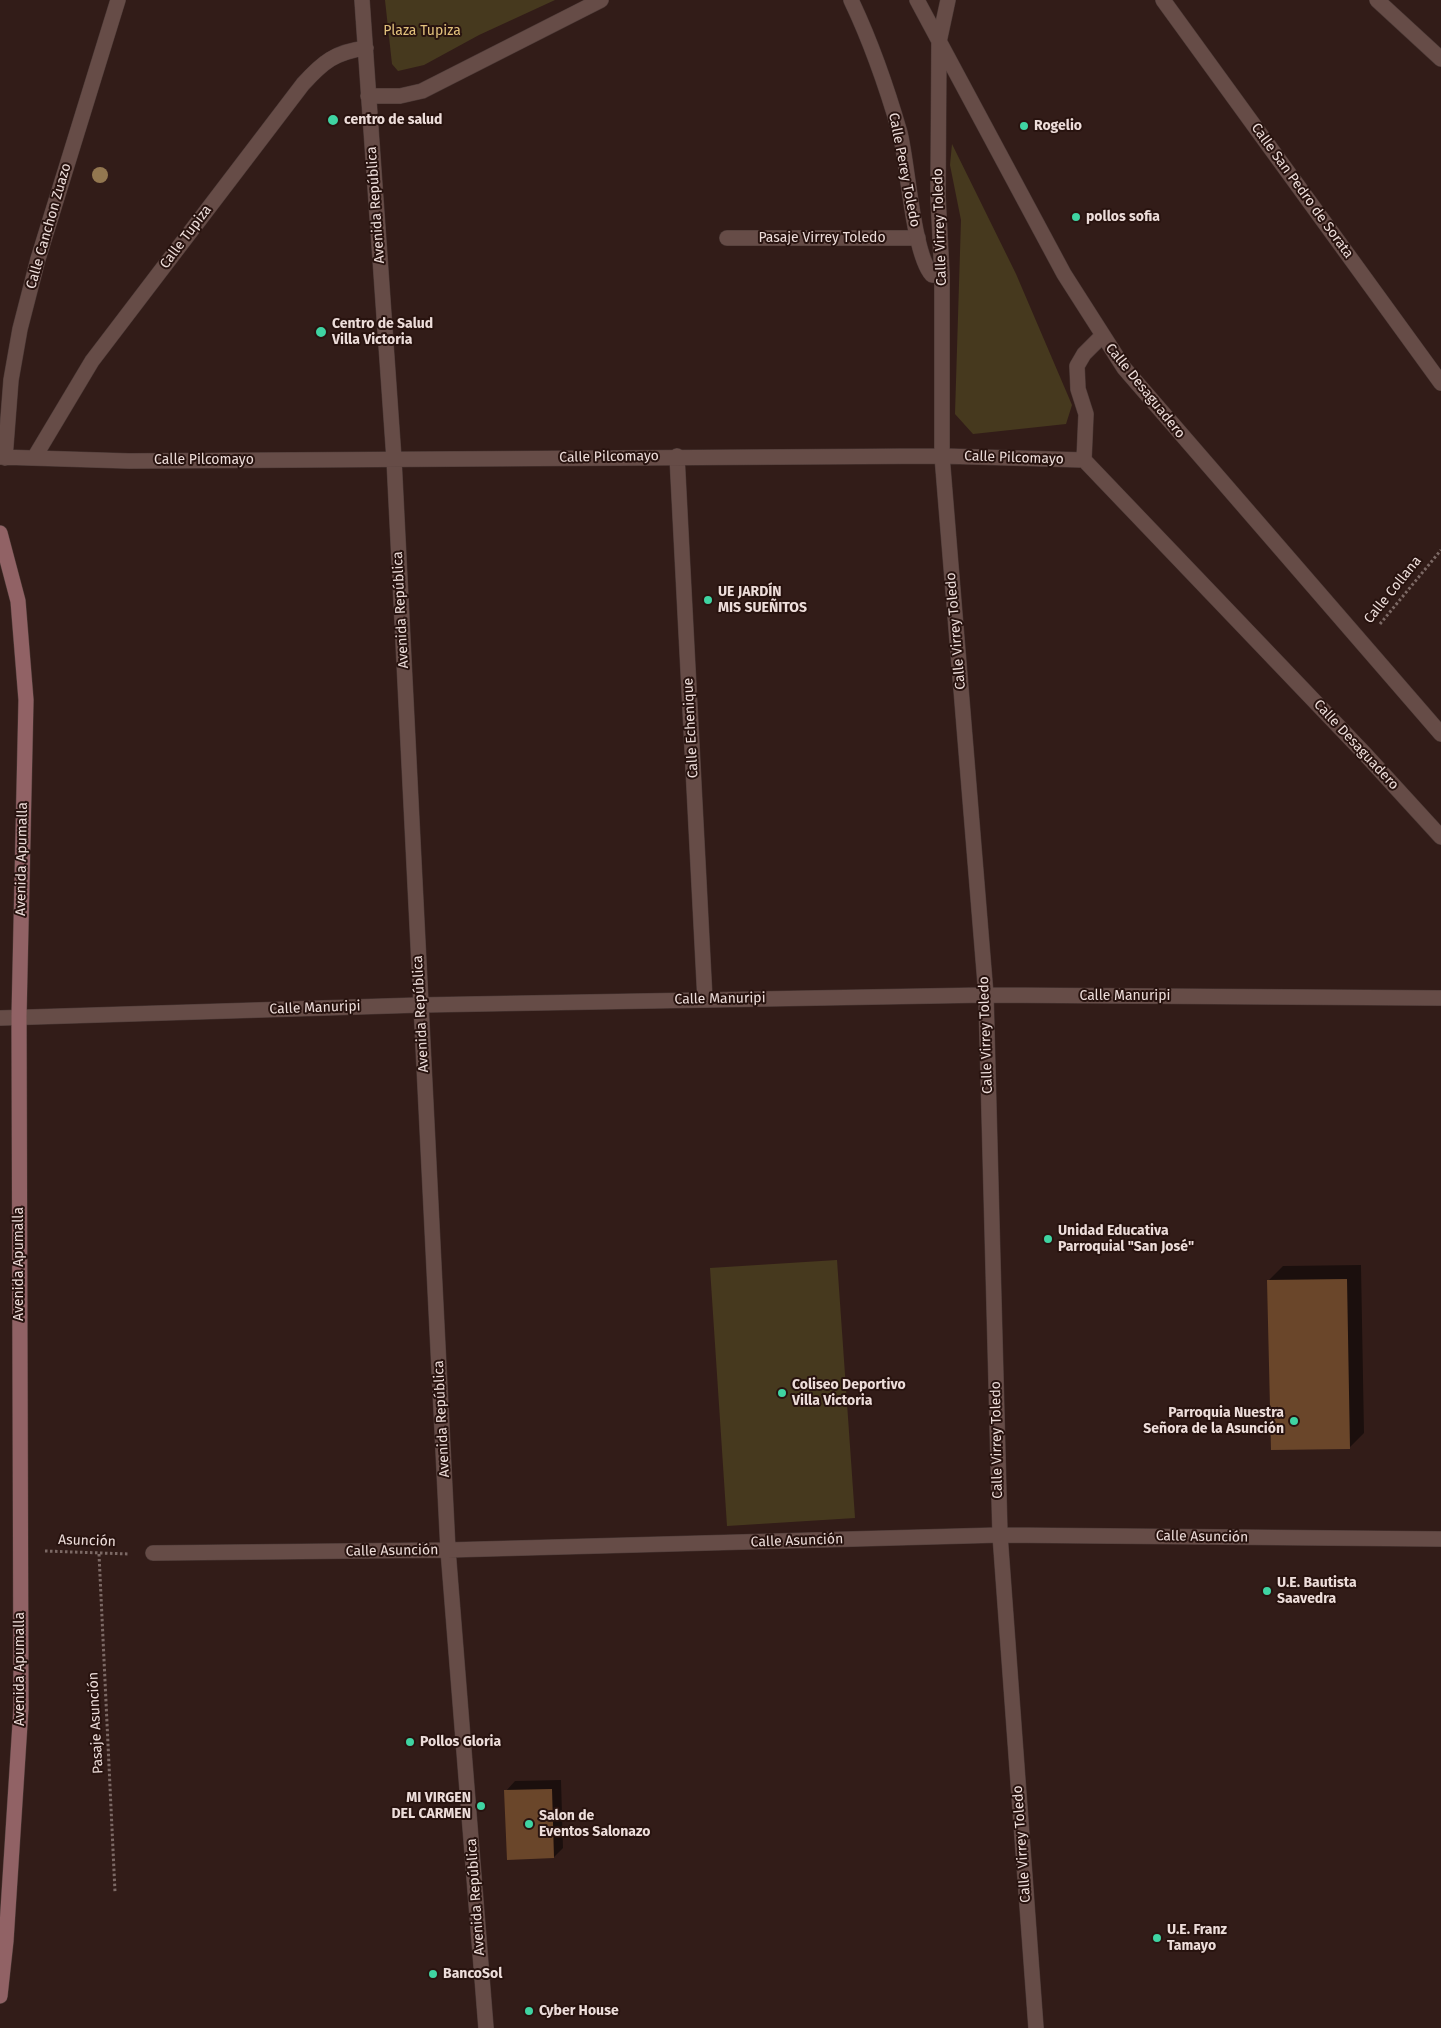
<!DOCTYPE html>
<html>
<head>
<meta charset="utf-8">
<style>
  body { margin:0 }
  canvas { display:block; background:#321c18 }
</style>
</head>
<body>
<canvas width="1441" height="2028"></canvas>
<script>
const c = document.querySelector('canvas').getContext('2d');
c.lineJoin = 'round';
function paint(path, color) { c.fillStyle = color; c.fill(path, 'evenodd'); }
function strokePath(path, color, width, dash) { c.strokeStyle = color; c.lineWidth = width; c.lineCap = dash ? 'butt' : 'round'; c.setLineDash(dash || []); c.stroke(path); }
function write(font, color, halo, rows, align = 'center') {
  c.font = font + ' "Fira Sans",sans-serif'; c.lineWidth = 4; c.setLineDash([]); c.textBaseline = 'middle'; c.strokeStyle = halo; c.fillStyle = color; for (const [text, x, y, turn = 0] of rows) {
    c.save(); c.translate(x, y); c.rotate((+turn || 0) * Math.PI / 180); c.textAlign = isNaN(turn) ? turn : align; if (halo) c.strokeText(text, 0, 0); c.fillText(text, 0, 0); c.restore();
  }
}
paint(new Path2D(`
  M 385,0 L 555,0 L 479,35 L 424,65 L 398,71 L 392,64 Z
  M 952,144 L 1016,274 L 1072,405 L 1066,424 L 973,434 L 955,414 L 961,220 L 950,165 Z
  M 837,1260 L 855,1518 L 727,1526 L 710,1268 Z`), '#46391e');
paint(new Path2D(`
  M 1361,1265 L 1364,1433 L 1350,1447 L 1268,1281 L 1283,1266 Z
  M 561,1780 L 563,1848 L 554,1857 L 506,1791 L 515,1781 Z`), '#0007');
paint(new Path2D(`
  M 1347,1279 L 1350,1449 L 1271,1450 L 1267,1280 Z
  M 552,1789 L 554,1858 L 507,1860 L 504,1790 Z`), '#6a462a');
const lane = new Path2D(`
  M 727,238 L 918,238`);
const street = new Path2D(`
  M 362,0 L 394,459 L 448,1550 L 486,2028
  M 851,0 C 871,42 887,88 900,133 C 908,165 913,254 932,275 L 942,275
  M 917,0 L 1064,274 L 1124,368 L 1441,734
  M 948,0 L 939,42 L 938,197 L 942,275 L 942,456 L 986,995 L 1000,1535 L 1036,2028
  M 1163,0 L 1441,383
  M 1377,0 L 1441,59
  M 368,96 L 400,96 L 422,91 L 601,0
  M 677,456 L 705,1000
  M 0,457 L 129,461 L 942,456 L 1084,460
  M 5,458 L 11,380 L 20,329 L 38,259 L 118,0
  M 34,458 L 92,361 L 303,84 C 323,62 335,52 366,48
  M 1084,460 L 1365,754 L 1441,837
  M 1084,460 L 1086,414 L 1078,389 L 1077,366 L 1084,354 L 1102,336
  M 0,1018 L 420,1005 L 986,995 L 1441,998
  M 153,1553 L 448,1550 L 1000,1535 L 1441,1539`);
const secondary = new Path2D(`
  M 0,533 L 18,601 L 26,700 L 19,1016 L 21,1708 L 6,1941 L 0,1996`);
strokePath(lane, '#4c3a37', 16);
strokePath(street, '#4c3a37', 16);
strokePath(secondary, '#4c3a37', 16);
strokePath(new Path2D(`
  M 1380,624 L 1441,550
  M 45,1551 L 129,1554
  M 99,1554 L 115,1892`), '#7c6965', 3, [2.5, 2.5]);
strokePath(lane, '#664c47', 15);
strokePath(street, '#664c47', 15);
strokePath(secondary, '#916265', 15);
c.fillStyle = '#937750';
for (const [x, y] of [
  [100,175]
]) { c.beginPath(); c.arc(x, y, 8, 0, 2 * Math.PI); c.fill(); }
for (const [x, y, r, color] of [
  [333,120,6,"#3fd4a2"],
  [1024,126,5,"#3fd4a2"],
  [1076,217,5,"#3fd4a2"],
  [321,332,6,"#3fd4a2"],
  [708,600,5,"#3fd4a2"],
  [1048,1239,5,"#3fd4a2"],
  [782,1393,5,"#3fd4a2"],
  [1294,1421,5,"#3fd4a2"],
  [1267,1591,5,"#3fd4a2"],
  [410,1742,5,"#3fd4a2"],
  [481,1806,5,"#3fd4a2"],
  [529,1824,5,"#3fd4a2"],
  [1157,1938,5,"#3fd4a2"],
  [433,1974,5,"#3fd4a2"],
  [529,2011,5,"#3fd4a2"]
]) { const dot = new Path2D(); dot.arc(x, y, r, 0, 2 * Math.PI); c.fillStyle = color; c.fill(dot); strokePath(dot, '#28130f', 2); }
write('14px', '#e2c27d', '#28130f', [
  ["Plaza Tupiza",422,31]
]);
write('bold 14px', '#edddda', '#28130f', [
  ["centro de salud",344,120],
  ["Rogelio",1034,126],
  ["pollos sofia",1086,217],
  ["Centro de Salud",332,324],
  ["Villa Victoria",332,340],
  ["UE JARDÍN",718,592],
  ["MIS SUEÑITOS",718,608],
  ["Unidad Educativa",1058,1231],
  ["Parroquial \"San José\"",1058,1247],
  ["Coliseo Deportivo",792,1385],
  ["Villa Victoria",792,1401],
  ["Parroquia Nuestra",1284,1413,"right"],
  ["Señora de la Asunción",1284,1429,"right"],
  ["U.E. Bautista",1277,1583],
  ["Saavedra",1277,1599],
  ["Pollos Gloria",420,1742],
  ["MI VIRGEN",471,1798,"right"],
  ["DEL CARMEN",471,1814,"right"],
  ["Salon de",539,1816],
  ["Eventos Salonazo",539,1832],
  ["U.E. Franz",1167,1930],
  ["Tamayo",1167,1946],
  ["BancoSol",443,1974],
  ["Cyber House",539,2011]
], 'left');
write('14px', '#edddda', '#28130f', [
  ["Calle Perey Toledo",904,170,79],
  ["Calle San Pedro de Sorata",1302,191,54],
  ["Avenida República",376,205,-94],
  ["Calle Canchon Zuazo",49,226,-74],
  ["Calle Virrey Toledo",940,227,-92],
  ["Calle Tupiza",186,237,-53],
  ["Pasaje Virrey Toledo",822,238],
  ["Calle Desaguadero",1145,391,51],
  ["Calle Pilcomayo",609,457,-1],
  ["Calle Pilcomayo",1014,458,2],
  ["Calle Pilcomayo",204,460],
  ["Calle Collana",1393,590,-51],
  ["Avenida República",401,610,-93],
  ["Calle Virrey Toledo",956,631,-95],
  ["Calle Echenique",691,728,-93],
  ["Calle Desaguadero",1356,745,47],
  ["Avenida Apumalla",22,859,-89],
  ["Calle Manuripi",1125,996],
  ["Calle Manuripi",720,999,-1],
  ["Calle Manuripi",315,1008,-2],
  ["Avenida República",421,1014,-93],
  ["Calle Virrey Toledo",986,1035,-92],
  ["Avenida Apumalla",19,1264,-90],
  ["Avenida República",442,1419,-93],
  ["Calle Virrey Toledo",997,1440,-91],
  ["Calle Asunción",1202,1537,1],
  ["Asunción",87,1541,2],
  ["Calle Asunción",797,1541,-2],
  ["Calle Asunción",392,1551,-1],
  ["Avenida Apumalla",20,1669,-90],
  ["Pasaje Asunción",96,1723,-93],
  ["Calle Virrey Toledo",1022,1844,-94],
  ["Avenida República",476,1897,-94]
]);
</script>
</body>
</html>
